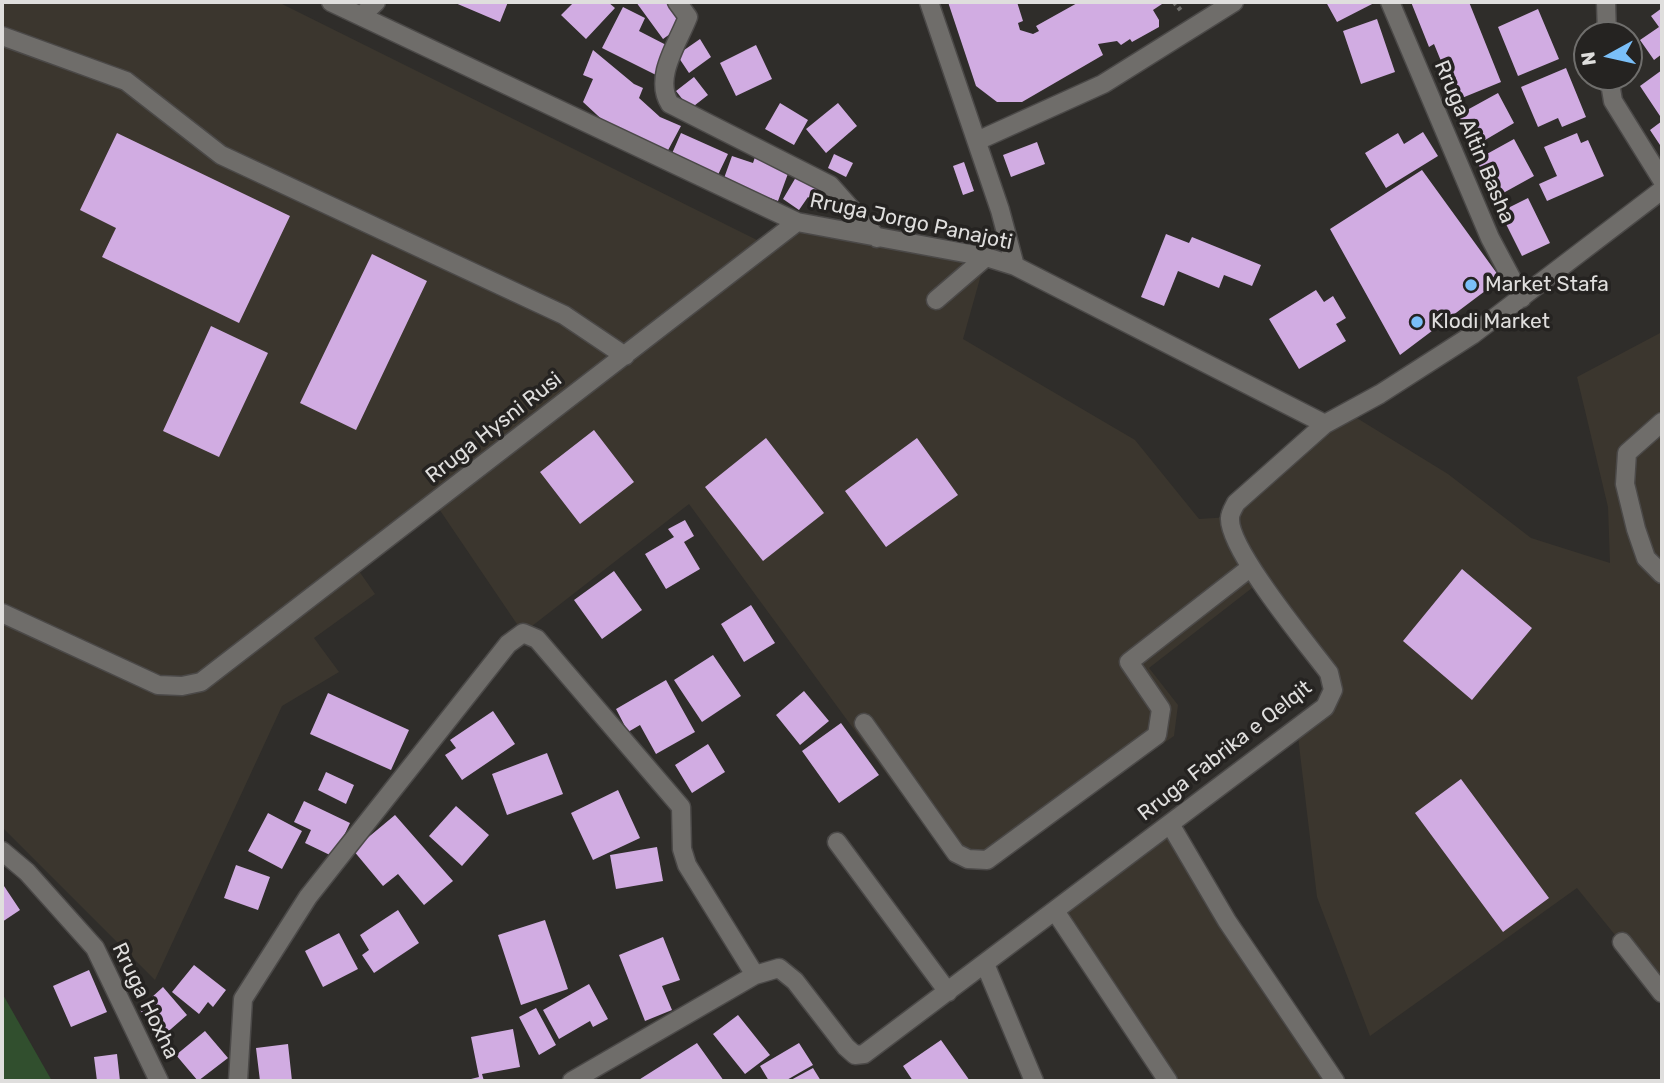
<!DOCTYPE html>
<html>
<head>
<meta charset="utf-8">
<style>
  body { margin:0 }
  #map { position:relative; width:1664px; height:1083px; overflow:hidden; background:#2f2d2a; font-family:Rubik,sans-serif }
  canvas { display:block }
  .frame { position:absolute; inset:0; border:4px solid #dfdedd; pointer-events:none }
  .north { position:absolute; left:1573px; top:21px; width:70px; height:70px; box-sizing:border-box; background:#252321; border:2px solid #6f6e6c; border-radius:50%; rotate:262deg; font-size:19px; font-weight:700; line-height:28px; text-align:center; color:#dfdedd }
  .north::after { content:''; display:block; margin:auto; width:24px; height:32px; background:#7abff8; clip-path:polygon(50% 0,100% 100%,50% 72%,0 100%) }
</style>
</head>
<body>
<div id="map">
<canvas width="1664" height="1083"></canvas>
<div class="frame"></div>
<div class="north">N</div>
</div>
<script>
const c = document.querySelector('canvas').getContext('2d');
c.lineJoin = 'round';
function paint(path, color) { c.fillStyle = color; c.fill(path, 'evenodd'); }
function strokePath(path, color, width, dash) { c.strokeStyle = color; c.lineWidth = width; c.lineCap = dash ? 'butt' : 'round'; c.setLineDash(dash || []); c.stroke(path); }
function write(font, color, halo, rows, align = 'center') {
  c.font = font + ' Rubik,sans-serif'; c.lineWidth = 7; c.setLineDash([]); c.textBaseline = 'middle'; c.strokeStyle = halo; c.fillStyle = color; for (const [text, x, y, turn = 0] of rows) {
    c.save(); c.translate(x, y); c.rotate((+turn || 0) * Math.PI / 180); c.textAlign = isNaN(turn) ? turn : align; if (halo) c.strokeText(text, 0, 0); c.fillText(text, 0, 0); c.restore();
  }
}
paint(new Path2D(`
  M 2,2 L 278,2 L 767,245 L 797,222 L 986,257 L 963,339 L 1135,440 L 1199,519 L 1230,517 L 1347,412 L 1448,474 L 1531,538 L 1610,563 L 1608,507 L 1577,377 L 1662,332 L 1662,993 L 1577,888 L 1370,1036 L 1317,897 L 1297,728 L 1333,690 L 1261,581 L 1149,668 L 1178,705 L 1174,736 L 982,869 L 951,862 L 689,504 L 523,633 L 435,503 L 359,571 L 375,594 L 314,638 L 339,672 L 282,706 L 155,980 L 2,827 Z
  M 1170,824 L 1335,1081 L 1170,1081 L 1055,911 Z`), '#3b362e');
paint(new Path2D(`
  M 2,993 L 52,1081 L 2,1081 Z`), '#314f2e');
paint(new Path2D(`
  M 453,2 L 508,2 L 500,22 Z
  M 574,2 L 608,2 L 615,8 L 586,39 L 561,15 Z
  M 636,2 L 668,2 L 684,24 L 663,39 Z
  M 948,2 L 1017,2 L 1023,21 L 1018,23 L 1020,30 L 1033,34 L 1039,31 L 1036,26 L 1079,2 L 1165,2 L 1153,10 L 1159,20 L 1159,27 L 1132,42 L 1130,39 L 1121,45 L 1117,41 L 1098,44 L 1103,55 L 1022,102 L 997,102 L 976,86 Z
  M 1326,2 L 1376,2 L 1337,22 Z
  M 1411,2 L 1469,2 L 1501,82 L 1457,100 L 1434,44 L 1429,47 Z
  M 623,7 L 645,18 L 639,31 L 672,48 L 658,76 L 602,48 Z
  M 1662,8 L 1662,54 L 1654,60 L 1640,40 L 1659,27 L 1651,16 Z
  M 1538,9 L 1559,59 L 1518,76 L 1498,27 Z
  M 1377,19 L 1395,72 L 1361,84 L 1343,31 Z
  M 700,39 L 711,57 L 689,73 L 677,55 Z
  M 756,45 L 772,79 L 736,96 L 720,63 Z
  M 593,50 L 634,84 L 643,88 L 639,98 L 660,117 L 681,126 L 666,154 L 609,126 L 583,102 L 593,79 L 583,75 Z
  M 1566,68 L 1586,117 L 1562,127 L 1558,118 L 1538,127 L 1521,87 Z
  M 1662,70 L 1662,119 L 1640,86 Z
  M 694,77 L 708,95 L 690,109 L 676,91 Z
  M 1498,93 L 1514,123 L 1475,146 L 1458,115 Z
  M 780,103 L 808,120 L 794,145 L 765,129 Z
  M 838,103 L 857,126 L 826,153 L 806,129 Z
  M 1662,121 L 1662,148 L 1650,130 Z
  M 1423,132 L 1438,156 L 1386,188 L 1365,153 L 1398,133 L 1404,144 Z
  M 117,133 L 290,216 L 239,323 L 102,257 L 116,228 L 80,210 Z
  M 681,133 L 728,154 L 716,179 L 670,158 Z
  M 1577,133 L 1581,143 L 1588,140 L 1604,176 L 1547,201 L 1539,184 L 1557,176 L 1544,147 Z
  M 1514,139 L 1534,176 L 1496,197 L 1476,160 Z
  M 1037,142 L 1045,164 L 1011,177 L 1003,155 Z
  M 757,151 L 790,168 L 778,201 L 723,181 L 732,156 L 753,163 Z
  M 834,154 L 853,163 L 846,177 L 828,168 Z
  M 964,162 L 974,191 L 963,195 L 953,166 Z
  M 1422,170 L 1501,279 L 1400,355 L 1330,229 Z
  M 799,172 L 826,187 L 815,202 L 808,197 L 799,210 L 783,199 Z
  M 1528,198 L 1550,243 L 1522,256 L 1500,212 Z
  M 1166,234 L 1189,243 L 1192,237 L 1261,265 L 1252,286 L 1224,275 L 1219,288 L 1178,271 L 1164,306 L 1141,297 Z
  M 372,254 L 427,281 L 356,430 L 300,403 Z
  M 1316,290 L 1324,302 L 1333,296 L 1346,318 L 1336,324 L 1346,341 L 1299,369 L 1269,319 Z
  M 211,326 L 268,353 L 219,457 L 163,431 Z
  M 594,430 L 634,482 L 580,524 L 540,472 Z
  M 766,438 L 824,513 L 763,561 L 705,487 Z
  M 917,438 L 958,495 L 886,547 L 845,491 Z
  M 685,520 L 694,536 L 684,542 L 700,569 L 666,589 L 645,554 L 674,537 L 668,529 Z
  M 1462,569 L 1532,628 L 1472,700 L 1403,641 Z
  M 614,571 L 642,610 L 602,639 L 574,600 Z
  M 751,605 L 775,643 L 744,662 L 721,624 Z
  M 713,655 L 741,696 L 702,722 L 674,680 Z
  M 666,680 L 695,732 L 656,754 L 640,725 L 628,732 L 616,709 Z
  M 804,691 L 829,721 L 800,745 L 776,715 Z
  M 328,693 L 409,730 L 391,770 L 310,734 Z
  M 493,711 L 515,744 L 462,780 L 445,755 L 456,748 L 450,740 Z
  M 841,723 L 879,775 L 839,803 L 802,751 Z
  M 708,744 L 725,772 L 692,793 L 675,765 Z
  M 547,753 L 563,794 L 507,815 L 492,774 Z
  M 326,772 L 354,785 L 346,804 L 318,790 Z
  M 1461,779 L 1549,898 L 1503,932 L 1415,813 Z
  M 618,790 L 640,838 L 593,860 L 571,813 Z
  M 304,801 L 350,823 L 334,857 L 305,843 L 311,830 L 294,822 Z
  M 456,806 L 489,835 L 462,866 L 429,836 Z
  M 268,813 L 302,831 L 282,869 L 248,851 Z
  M 395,815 L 453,881 L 424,905 L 398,874 L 383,886 L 353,850 Z
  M 657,847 L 663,881 L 616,889 L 610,855 Z
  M 236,865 L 270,877 L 258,910 L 224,898 Z
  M 2,883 L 20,910 L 2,922 Z
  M 398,910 L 419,943 L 374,973 L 362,955 L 369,950 L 360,935 Z
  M 545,920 L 568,989 L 521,1005 L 498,935 Z
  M 339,933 L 358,969 L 323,987 L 305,951 Z
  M 663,937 L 680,980 L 662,986 L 672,1010 L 645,1021 L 619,955 Z
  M 194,965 L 226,990 L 213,1007 L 208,1002 L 199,1014 L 172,992 Z
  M 89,970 L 107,1012 L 71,1027 L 53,986 Z
  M 589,984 L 608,1019 L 593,1027 L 590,1021 L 559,1039 L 543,1010 Z
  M 163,987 L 187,1015 L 163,1036 L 139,1009 Z
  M 536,1008 L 556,1045 L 539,1055 L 519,1017 Z
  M 738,1015 L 770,1055 L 745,1074 L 713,1034 Z
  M 513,1029 L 520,1067 L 482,1074 L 484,1081 L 463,1081 L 479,1077 L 471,1037 Z
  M 205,1031 L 228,1058 L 198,1081 L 176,1055 Z
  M 941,1040 L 970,1081 L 913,1081 L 903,1066 Z
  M 697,1043 L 724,1081 L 637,1081 Z
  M 799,1043 L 813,1065 L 785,1081 L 769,1081 L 760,1066 Z
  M 288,1044 L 292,1081 L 260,1081 L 256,1048 Z
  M 117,1054 L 120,1081 L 97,1081 L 94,1057 Z
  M 813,1068 L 821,1081 L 789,1081 Z`), '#d1ace2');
const minor = new Path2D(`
  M 331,2 L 797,222 L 986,257 L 1015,266 L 1325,424
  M 677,2 L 688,17 C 678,43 653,78 670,104 L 830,185 L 877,238
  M 929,2 L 1000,210 L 1015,266
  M 1390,2 L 1490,238 L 1522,298
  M 1606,2 L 1607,35
  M 361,16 L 376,2
  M 2,36 L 126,81 L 221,155 L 564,315 L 625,356
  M 1609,77 L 1613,101 L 1662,180
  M 977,141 L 1103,84 L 1234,2
  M 936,300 L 986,257
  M 1662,422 L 1627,453 L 1625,484 L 1636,529 L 1646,558 L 1662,574
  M 2,613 L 158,685 L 182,686 L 201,682 L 797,222
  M 864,723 L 956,853 L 968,859 L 987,860 L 1157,735 L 1161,709 L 1129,662 L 1251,567
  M 1170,824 L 1227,921 L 1335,1081
  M 837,842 L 948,992
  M 2,851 L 27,872 L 95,948 L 159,1081
  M 1055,911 L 1168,1081
  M 1622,942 L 1662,993
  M 985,964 L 1034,1081
  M 238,1081 L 243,999 L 308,897 L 508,644 L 523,633 L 537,639 L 681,807 L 682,849 L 687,865 L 755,975
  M 572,1081 L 755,975 L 779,968 L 795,981 L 846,1047 L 855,1055 L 864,1054 L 1325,707 L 1333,690 L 1329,673 C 1308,645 1228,549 1230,518 C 1230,513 1234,507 1236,503 L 1325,424 L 1380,394 L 1472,335 L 1662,190`);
strokePath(minor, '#4b4948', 21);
strokePath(new Path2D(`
  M 1174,2 L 1182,12`), '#6f6e6b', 4.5, [3.5, 3.5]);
strokePath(minor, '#6f6d6a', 18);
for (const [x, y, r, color] of [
  [1471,285,7,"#7abff8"],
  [1417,322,7,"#7abff8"]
]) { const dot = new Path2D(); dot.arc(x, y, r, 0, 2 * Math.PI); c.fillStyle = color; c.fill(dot); strokePath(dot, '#252321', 2.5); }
write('21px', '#dfdedd', '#252321', [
  ["Rruga Altin Basha",1474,142,67],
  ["Rruga Jorgo Panajoti",911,222,12],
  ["Rruga Hysni Rusi",494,428,-38],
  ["Rruga Fabrika e Qelqit",1225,751,-38],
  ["Rruga Hoxha",145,1001,64]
]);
write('21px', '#dfdedd', '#252321', [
  ["Market Stafa",1485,285],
  ["Klodi Market",1431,322]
], 'left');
</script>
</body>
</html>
